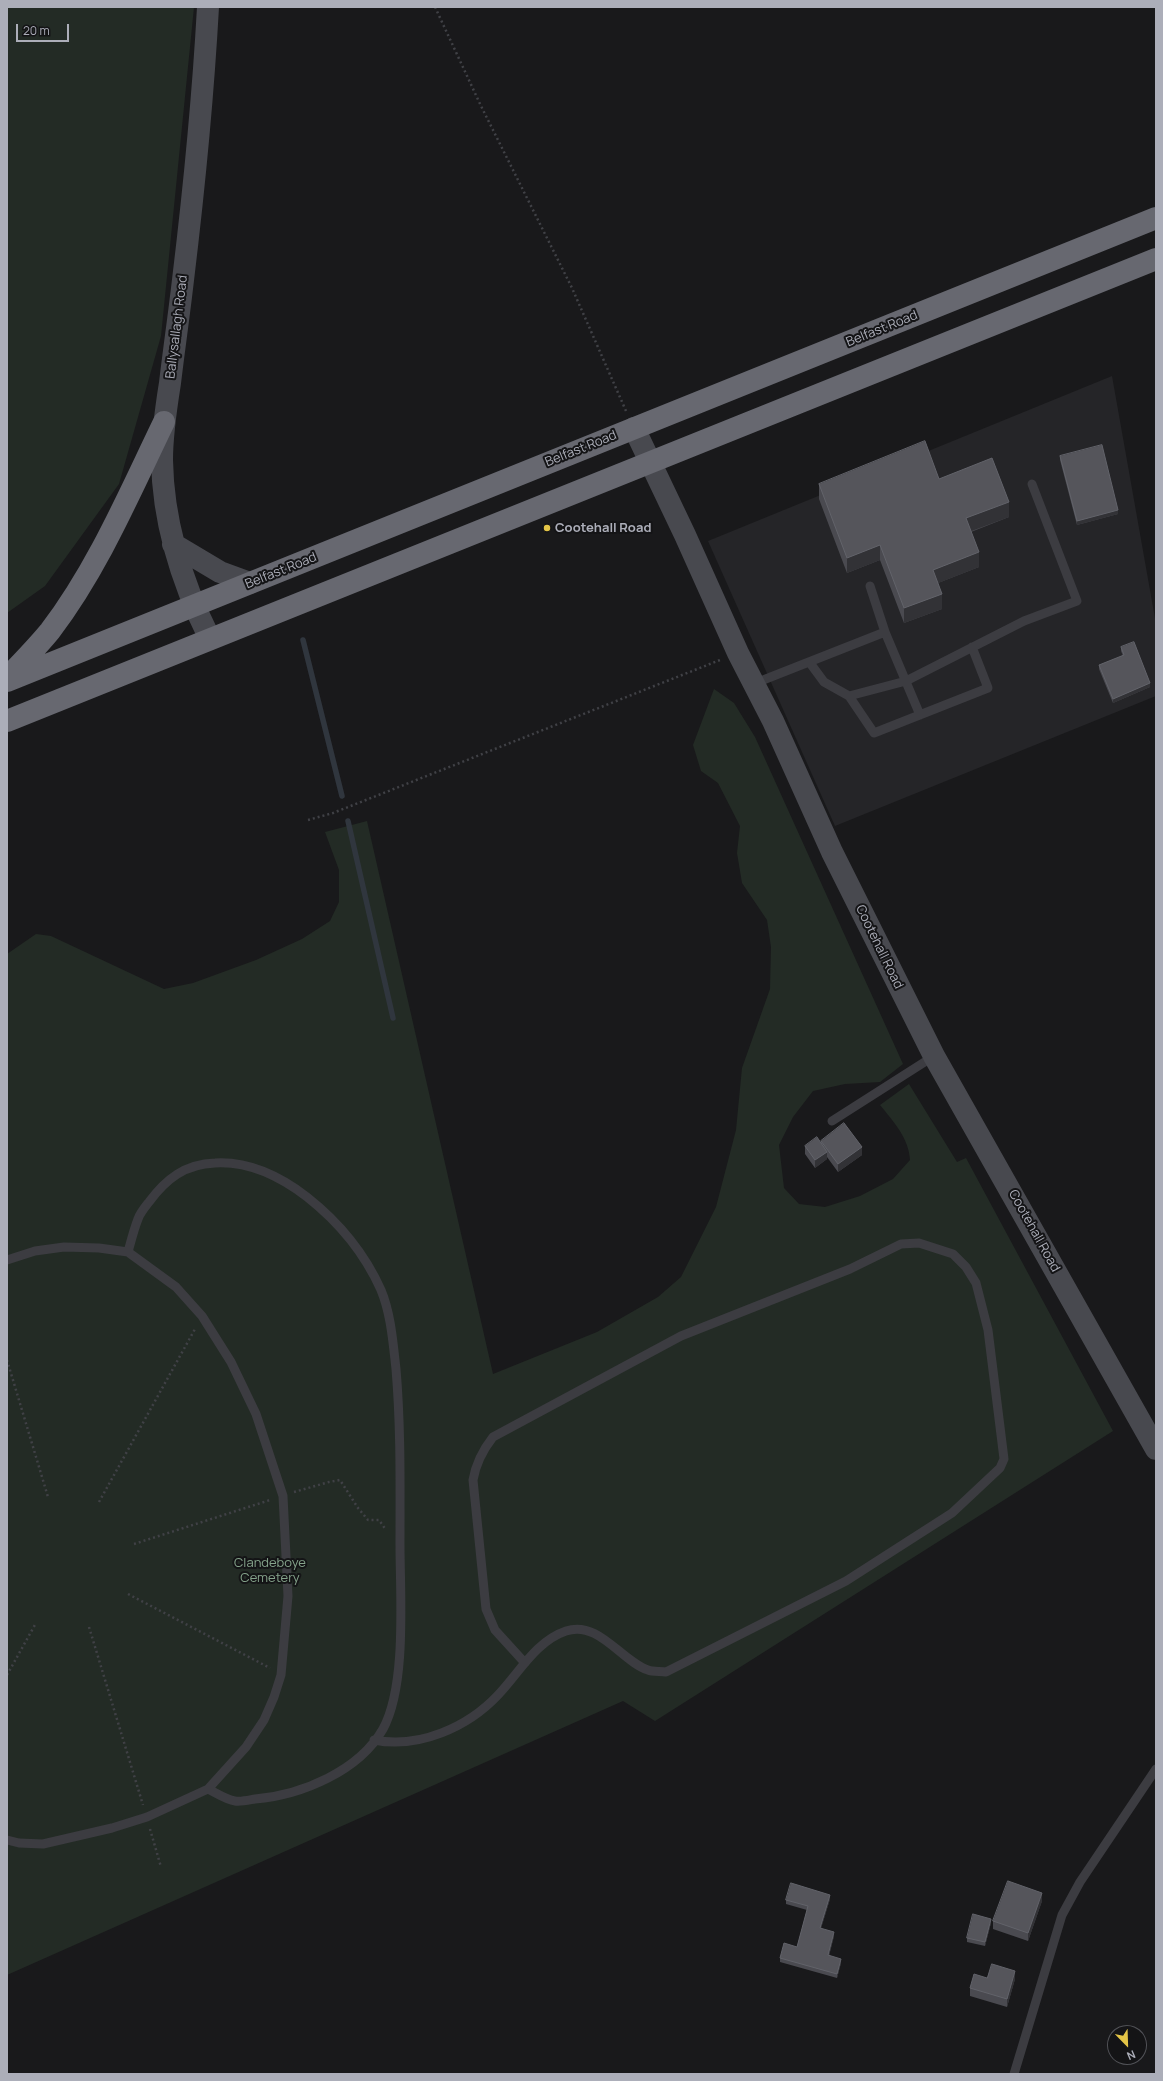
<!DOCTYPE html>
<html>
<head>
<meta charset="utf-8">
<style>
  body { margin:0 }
  #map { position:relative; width:1163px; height:2081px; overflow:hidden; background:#19191b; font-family:Manrope,sans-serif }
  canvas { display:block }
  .frame { position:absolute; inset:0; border:8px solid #acaeb9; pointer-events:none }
  .north { position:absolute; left:1107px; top:2025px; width:40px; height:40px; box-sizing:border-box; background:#141416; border:1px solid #515257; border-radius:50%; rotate:157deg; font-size:11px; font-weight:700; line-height:16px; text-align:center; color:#acaeb9 }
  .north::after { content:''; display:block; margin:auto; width:14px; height:18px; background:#e4c547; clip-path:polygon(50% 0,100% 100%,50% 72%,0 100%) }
  .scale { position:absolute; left:16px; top:24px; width:53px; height:18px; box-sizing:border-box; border:2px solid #acaeb9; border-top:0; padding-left:5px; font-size:12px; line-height:14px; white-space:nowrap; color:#acaeb9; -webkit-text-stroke:3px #141416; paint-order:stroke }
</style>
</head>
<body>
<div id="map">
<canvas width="1163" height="2081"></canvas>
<div class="frame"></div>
<div class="north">N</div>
<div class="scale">20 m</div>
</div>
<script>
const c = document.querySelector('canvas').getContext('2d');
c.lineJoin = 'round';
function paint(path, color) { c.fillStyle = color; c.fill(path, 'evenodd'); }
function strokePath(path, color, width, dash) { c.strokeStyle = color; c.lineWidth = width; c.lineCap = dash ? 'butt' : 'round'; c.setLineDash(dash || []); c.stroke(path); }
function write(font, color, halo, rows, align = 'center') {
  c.font = font + ' Manrope,sans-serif'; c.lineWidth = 4; c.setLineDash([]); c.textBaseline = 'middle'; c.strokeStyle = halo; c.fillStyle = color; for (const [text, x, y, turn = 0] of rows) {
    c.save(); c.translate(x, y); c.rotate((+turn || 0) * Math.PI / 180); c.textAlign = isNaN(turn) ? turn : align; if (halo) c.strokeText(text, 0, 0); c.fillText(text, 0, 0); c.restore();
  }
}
paint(new Path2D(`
  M 1112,376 L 1156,624 L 1156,696 L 835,826 L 708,541 Z`), '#252528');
paint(new Path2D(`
  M 7,7 L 194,7 L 161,336 L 119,484 L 45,586 L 7,613 Z
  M 714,689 L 734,703 L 755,737 L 903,1064 L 880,1082 L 845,1084 L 813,1091 L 793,1117 L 779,1145 L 784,1188 L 799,1204 L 825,1207 L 860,1196 L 893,1179 L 910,1160 C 909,1138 893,1121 880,1105 L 909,1084 L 957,1162 L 966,1158 L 1113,1431 L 655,1721 L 623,1701 L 7,1975 L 7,954 L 36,934 L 51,936 L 164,989 L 193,983 L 256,960 L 302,939 L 330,921 L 339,902 L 339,870 L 325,832 L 367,821 L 493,1374 L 597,1332 L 658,1297 L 681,1277 L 716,1207 L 736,1130 L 742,1068 L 770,989 L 771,947 L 767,920 L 742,883 L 737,853 L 740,826 L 718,783 L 701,771 L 693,745 Z`), '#232b25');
strokePath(new Path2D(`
  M 303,640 L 342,796
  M 348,821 L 393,1018`), '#30363e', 5.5);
strokePath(new Path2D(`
  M 435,7 L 481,106 L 572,288 L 626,411
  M 308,820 L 333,813 L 720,660
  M 7,1360 L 48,1497
  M 294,1492 L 329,1482 L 340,1480 L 358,1508 L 368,1520 L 379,1520 L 386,1530
  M 99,1502 L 195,1329
  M 7,1531 L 8,1531
  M 134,1544 L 270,1500
  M 128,1594 L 270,1668
  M 89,1627 L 143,1805
  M 7,1675 L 36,1623
  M 150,1829 L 161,1867`), '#404146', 2.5, [2, 3]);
strokePath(new Path2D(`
  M 885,632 L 920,715
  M 810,663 L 824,682 L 849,696 L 874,733 L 988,688 L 972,647
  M 753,684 L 885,632 L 870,586
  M 849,696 L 906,681 L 1024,621 L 1077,601 L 1032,484
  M 832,1121 L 934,1056
  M 128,1252 C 131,1241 134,1229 138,1219 C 140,1213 145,1207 149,1202 C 166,1179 185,1164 215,1163 C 249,1161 281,1177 307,1197 C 340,1223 364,1252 381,1290 C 391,1314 393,1343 396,1369 C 401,1428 400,1486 400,1545 C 400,1595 407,1685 383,1729 C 359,1771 302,1795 255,1799 C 249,1800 241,1802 235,1801 C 227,1800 216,1793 208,1789
  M 7,1260 L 35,1251 L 64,1247 L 99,1248 L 128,1252 L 176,1287 L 202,1316 L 231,1362 L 256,1414 L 283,1496 L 288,1596 L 281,1675 L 274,1697 L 264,1720 L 246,1747 L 208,1789 L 147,1817 L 112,1828 L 43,1844 L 19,1843 L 7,1840
  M 374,1740 C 419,1749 468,1727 498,1695 C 519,1673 536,1641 566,1631 C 599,1620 621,1661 648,1670 C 653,1672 661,1671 666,1672 L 846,1581 L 952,1513 L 1000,1468 L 1004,1459 L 988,1330 L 976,1283 L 966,1267 L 953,1254 L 919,1243 L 901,1244 L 850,1269 L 681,1336 L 493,1437 C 482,1451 476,1463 473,1480 L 486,1609 L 495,1630 L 525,1663
  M 1014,2074 L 1062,1915 L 1080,1882 L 1156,1769`), '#3c3c41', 9);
strokePath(new Path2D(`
  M 208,7 C 203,98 194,189 183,280 C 179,315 174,349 170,383 C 166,408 162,434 162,460 C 163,523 182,583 210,639
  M 634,428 L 685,535 L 738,653 L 773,721 L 832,852 L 934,1056 L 1156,1449
  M 173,544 L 220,572 L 250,583`), '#48494f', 22);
strokePath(new Path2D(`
  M 7,678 C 21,663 37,647 50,631 C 98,568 130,492 164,422
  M 7,681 L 1156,218
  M 7,721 L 1156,259`), '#676870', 22);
paint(new Path2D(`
  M 1060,456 L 1118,514 L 1077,525 L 1060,460 Z
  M 939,479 L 1009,517 L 971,532 L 979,567 L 938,583 L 942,609 L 904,623 L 880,560 L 847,573 L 819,499 L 819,484 Z
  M 1121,647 L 1150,687 L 1113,703 L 1099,669 L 1099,665 L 1123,656 L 1121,651 Z
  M 821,1141 L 862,1155 L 838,1172 L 827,1157 L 827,1159 L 815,1168 L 805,1154 L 805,1146 L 821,1142 Z
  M 830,1899 L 821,1928 L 834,1936 L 829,1956 L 841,1963 L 837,1978 L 780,1962 L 780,1958 L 797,1947 L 807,1910 L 786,1904 L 786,1900 Z
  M 1042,1901 L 1028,1941 L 993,1929 L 993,1921 Z
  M 991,1923 L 985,1946 L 967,1942 L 967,1938 Z
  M 987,1978 L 1015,1979 L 1007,2007 L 970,1996 L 970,1988 Z`), '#4a4a50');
paint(new Path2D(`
  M 1009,502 L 1009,517 L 966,533 L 966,518 Z
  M 1118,510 L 1118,514 L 1077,525 L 1077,521 Z
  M 880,545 L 880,560 L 847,573 L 847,558 Z
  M 979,552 L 979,567 L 933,585 L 933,570 Z
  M 942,594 L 942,609 L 904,623 L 904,608 Z
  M 1150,683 L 1150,687 L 1113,703 L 1113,699 Z
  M 862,1147 L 862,1155 L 838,1172 L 838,1164 Z
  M 827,1152 L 827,1159 L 815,1168 L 815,1160 Z
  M 1042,1893 L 1042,1901 L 1028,1941 L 1028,1933 Z
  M 830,1895 L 830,1899 L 820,1932 L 820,1928 Z
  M 991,1919 L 991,1923 L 985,1946 L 985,1942 Z
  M 834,1932 L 834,1936 L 828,1959 L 828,1955 Z
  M 841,1959 L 841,1963 L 837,1978 L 837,1974 Z
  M 1015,1971 L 1015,1979 L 1007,2007 L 1007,1999 Z`), '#323236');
const building = new Path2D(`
  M 925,441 L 939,479 L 992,458 L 1009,502 L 966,518 L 979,552 L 933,570 L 942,594 L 904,608 L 880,545 L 847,558 L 819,484 Z
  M 1102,445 L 1118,510 L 1077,521 L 1060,456 Z
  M 1134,642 L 1150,683 L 1113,699 L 1099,665 L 1124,655 L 1121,647 Z
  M 844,1123 L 862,1147 L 838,1164 L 821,1141 Z
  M 817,1137 L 827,1152 L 815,1160 L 805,1146 Z
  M 1008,1881 L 1042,1893 L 1028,1933 L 993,1921 Z
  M 791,1883 L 830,1895 L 820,1928 L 834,1932 L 828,1955 L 841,1959 L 837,1974 L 780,1958 L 784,1943 L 797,1947 L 808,1906 L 786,1900 Z
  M 973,1914 L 991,1919 L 985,1942 L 967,1938 Z
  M 992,1964 L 1015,1971 L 1007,1999 L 970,1988 L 974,1974 L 987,1978 Z`);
paint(building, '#55555b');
strokePath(building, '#62636a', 1);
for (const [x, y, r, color] of [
  [547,528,4,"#e4c547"]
]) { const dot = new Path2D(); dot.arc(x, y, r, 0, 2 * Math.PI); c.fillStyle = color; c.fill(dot); strokePath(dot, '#141416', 1.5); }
write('13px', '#acaeb9', '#141416', [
  ["Ballysallagh Road",177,327,-83],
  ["Belfast Road",882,329,-22],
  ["Belfast Road",581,449,-22],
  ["Belfast Road",281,571,-22],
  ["Cootehall Road",879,947,64],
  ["Cootehall Road",1034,1231,61]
]);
write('bold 13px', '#acaeb9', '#141416', [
  ["Cootehall Road",555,528]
], 'left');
write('13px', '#85a38b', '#141416', [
  ["Clandeboye",270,1563],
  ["Cemetery",270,1578]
]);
</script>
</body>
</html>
